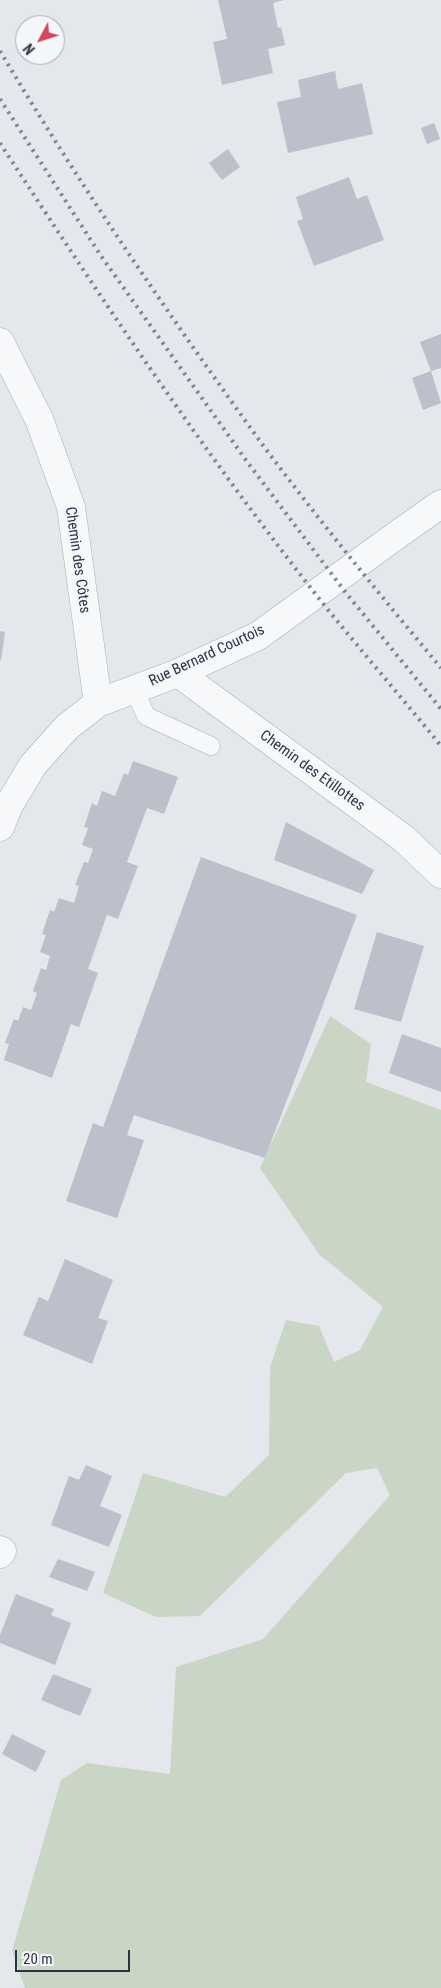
<!DOCTYPE html>
<html>
<head>
<meta charset="utf-8">
<style>
  body { margin:0 }
  #map { position:relative; width:441px; height:1988px; overflow:hidden; background:#e4e7ec; font-family:"Roboto Condensed",sans-serif }
  canvas { display:block }
  .north { position:absolute; left:15px; top:15px; width:50px; height:50px; box-sizing:border-box; background:#f4f6f9; border:1px solid #a4a8b1; border-radius:50%; rotate:230deg; font-size:14px; font-weight:700; line-height:20px; text-align:center; color:#2b3445 }
  .north::after { content:''; display:block; margin:auto; width:18px; height:22px; background:#d1495b; clip-path:polygon(50% 0,100% 100%,50% 72%,0 100%) }
  .scale { position:absolute; left:15px; top:1950px; width:115px; height:22px; box-sizing:border-box; border:2px solid #2b3445; border-top:0; padding-left:6px; font-size:15px; line-height:18px; white-space:nowrap; color:#2b3445; -webkit-text-stroke:4px #f4f6f9; paint-order:stroke }
</style>
</head>
<body>
<div id="map">
<canvas width="441" height="1988"></canvas>
<div class="north">N</div>
<div class="scale">20 m</div>
</div>
<script>
const c = document.querySelector('canvas').getContext('2d');
c.lineJoin = 'round';
function paint(path, color) { c.fillStyle = color; c.fill(path, 'evenodd'); }
function strokePath(path, color, width, dash) { c.strokeStyle = color; c.lineWidth = width; c.lineCap = dash ? 'butt' : 'round'; c.setLineDash(dash || []); c.stroke(path); }
function write(font, color, halo, rows, align = 'center') {
  c.font = font + ' "Roboto Condensed",sans-serif'; c.lineWidth = 5; c.setLineDash([]); c.textBaseline = 'middle'; c.strokeStyle = halo; c.fillStyle = color; for (const [text, x, y, turn = 0] of rows) {
    c.save(); c.translate(x, y); c.rotate((+turn || 0) * Math.PI / 180); c.textAlign = isNaN(turn) ? turn : align; if (halo) c.strokeText(text, 0, 0); c.fillText(text, 0, 0); c.restore();
  }
}
paint(new Path2D(`
  M 330,1016 L 371,1044 L 366,1082 L 441,1110 L 441,1988 L 25,1988 L 12,1951 L 61,1780 L 87,1763 L 170,1774 L 176,1667 L 263,1639 L 390,1495 L 377,1468 L 346,1473 L 200,1616 L 156,1617 L 103,1593 L 143,1473 L 225,1497 L 269,1455 L 270,1367 L 286,1320 L 319,1326 L 334,1362 L 360,1350 L 383,1307 L 319,1254 L 260,1168 Z`), '#c9d6c5');
paint(new Path2D(`
  M 218,0 L 284,0 L 273,3 L 278,28 L 281,27 L 285,45 L 268,49 L 273,73 L 222,85 L 213,42 L 227,39 Z
  M 335,71 L 338,89 L 362,83 L 373,134 L 288,153 L 277,102 L 301,97 L 298,80 Z
  M 434,123 L 440,139 L 427,144 L 421,128 Z
  M 228,149 L 240,167 L 222,180 L 209,163 Z
  M 349,177 L 357,199 L 367,195 L 384,240 L 314,266 L 297,221 L 303,219 L 296,197 Z
  M 441,334 L 441,368 L 431,371 L 420,342 Z
  M 431,371 L 441,403 L 423,410 L 412,378 Z
  M 0,631 L 5,632 L 1,660 L 0,660 Z
  M 133,761 L 178,777 L 164,814 L 147,808 L 127,862 L 138,866 L 118,919 L 107,915 L 88,969 L 98,973 L 79,1027 L 71,1024 L 52,1078 L 4,1060 L 9,1044 L 5,1043 L 14,1019 L 18,1021 L 23,1007 L 31,1010 L 37,993 L 33,991 L 41,968 L 46,970 L 50,956 L 40,952 L 46,935 L 42,934 L 50,910 L 54,912 L 59,898 L 74,903 L 79,886 L 75,885 L 84,862 L 88,863 L 93,849 L 82,845 L 88,828 L 84,827 L 92,803 L 97,806 L 102,791 L 115,796 L 124,773 L 128,775 Z
  M 286,822 L 374,870 L 362,894 L 274,860 Z
  M 201,857 L 357,915 L 265,1158 L 134,1115 L 127,1135 L 144,1140 L 117,1218 L 66,1201 L 93,1123 L 103,1127 Z
  M 377,932 L 424,946 L 401,1022 L 354,1009 Z
  M 402,1034 L 441,1048 L 441,1092 L 389,1073 Z
  M 65,1259 L 113,1280 L 98,1318 L 108,1321 L 92,1364 L 23,1335 L 39,1297 L 48,1301 Z
  M 86,1465 L 112,1476 L 100,1506 L 122,1515 L 109,1547 L 51,1525 L 69,1476 L 79,1480 Z
  M 58,1559 L 95,1572 L 87,1591 L 49,1577 Z
  M 16,1594 L 54,1609 L 51,1615 L 71,1623 L 55,1665 L 0,1643 L 0,1635 Z
  M 53,1674 L 92,1689 L 80,1716 L 41,1700 Z
  M 12,1734 L 46,1751 L 36,1772 L 2,1754 Z`), '#bbc0ca');
const lane = new Path2D(`
  M 134,689 L 146,716 L 211,746`);
const street = new Path2D(`
  M 0,342 L 39,419 L 71,507 L 98,703
  M 178,673 L 403,838 L 441,874
  M 0,827 L 9,805 L 33,765 L 67,727 L 98,703 L 178,673 L 258,636 L 401,532 L 441,504
  M 0,1550 L 2,1551 L 0,1554`);
strokePath(lane, '#a9aeb7', 19);
strokePath(street, '#a9aeb7', 29);
strokePath(lane, '#f7f8fa', 18);
strokePath(street, '#f7f8fa', 28);
strokePath(new Path2D(`
  M 0,51 C 81,187 172,320 265,448 C 321,523 381,596 441,668
  M 0,99 L 101,256 L 248,463 L 346,593 L 441,709
  M 0,143 C 102,300 208,459 325,606 C 363,653 403,699 441,746`), '#7d8696', 4, [2.5, 5]);
write('15px', '#2b3445', '#f4f6f9', [
  ["Chemin des Côtes",77,560,82],
  ["Rue Bernard Courtois",207,656,-25],
  ["Chemin des Etillottes",312,771,36]
]);
</script>
</body>
</html>
